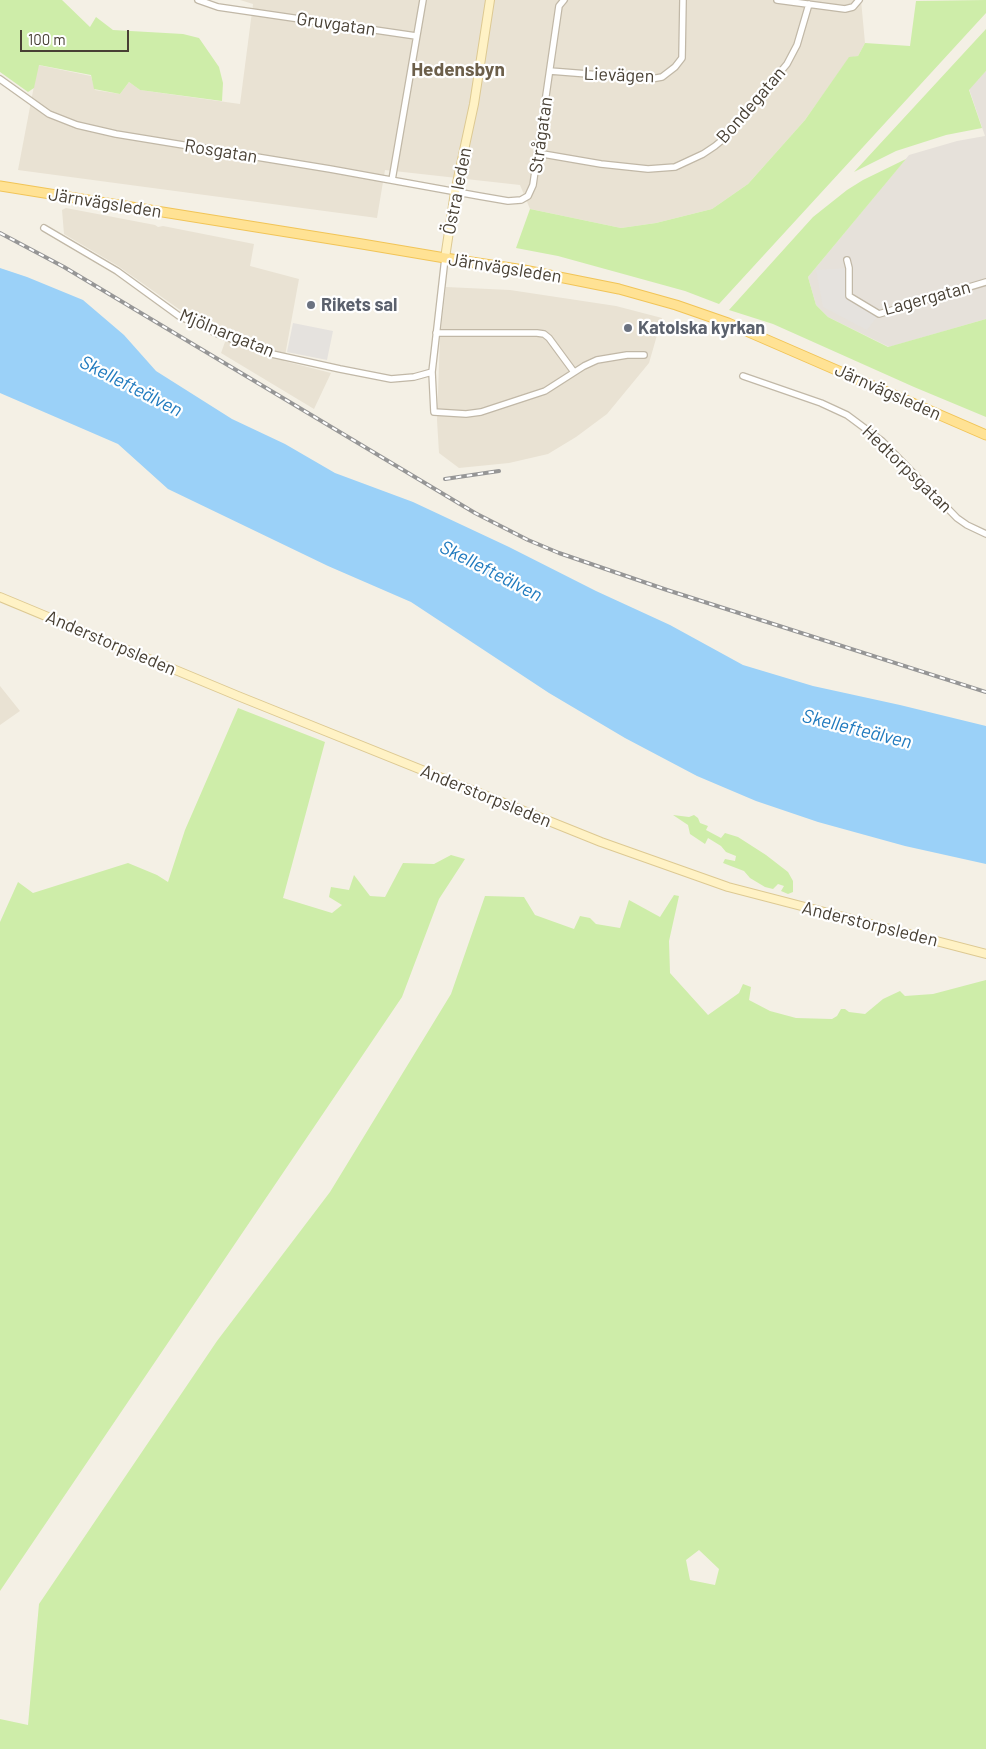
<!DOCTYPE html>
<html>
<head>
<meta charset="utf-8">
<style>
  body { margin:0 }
  #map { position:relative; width:986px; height:1749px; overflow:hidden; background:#f4f0e5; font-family:Barlow,sans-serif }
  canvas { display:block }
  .scale { position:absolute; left:20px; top:30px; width:109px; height:22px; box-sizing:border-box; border:2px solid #484034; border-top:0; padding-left:6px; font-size:15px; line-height:18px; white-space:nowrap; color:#484034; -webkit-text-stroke:4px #fff; paint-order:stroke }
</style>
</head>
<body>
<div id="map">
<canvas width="986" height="1749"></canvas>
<div class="scale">100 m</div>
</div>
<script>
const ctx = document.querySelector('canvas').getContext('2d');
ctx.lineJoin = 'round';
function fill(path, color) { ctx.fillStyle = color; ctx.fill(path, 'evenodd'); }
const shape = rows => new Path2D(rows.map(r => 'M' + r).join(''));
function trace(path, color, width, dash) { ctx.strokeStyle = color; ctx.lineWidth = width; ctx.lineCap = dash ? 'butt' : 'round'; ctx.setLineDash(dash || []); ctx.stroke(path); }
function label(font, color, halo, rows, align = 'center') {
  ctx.font = font + ' Barlow,sans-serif'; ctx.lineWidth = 4.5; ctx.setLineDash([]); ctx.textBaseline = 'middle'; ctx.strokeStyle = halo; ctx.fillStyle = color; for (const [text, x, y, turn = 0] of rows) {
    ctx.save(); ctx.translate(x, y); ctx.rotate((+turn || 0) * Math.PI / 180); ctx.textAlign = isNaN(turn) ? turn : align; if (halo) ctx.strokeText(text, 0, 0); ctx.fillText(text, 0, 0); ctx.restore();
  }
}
fill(shape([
  [240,0,861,0,865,43,858,56,849,58,805,120,748,184,712,209,656,223,621,228,530,209,520,185,385,170,377,218,18,170,38,65,91,76,95,90,120,94,129,82,140,90,240,104,253,4],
  [66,208,155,225,158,227,163,226,254,244,250,266,299,279,284,361,331,373,314,409,221,353,229,331,183,312,118,266,64,234,62,210],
  [446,287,510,290,616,306,662,318,649,363,607,414,576,437,548,454,509,463,459,468,439,453,437,420,440,337],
  [0,686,20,711,0,725]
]), '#e9e2d3');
fill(shape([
  [986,71,986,319,889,347,828,317,816,305,808,277,909,155,957,141,985,136,969,89]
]), '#e6e1da');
fill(shape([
  [0,0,62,0,90,27,96,17,113,30,183,34,199,38,219,67,223,83,222,101,140,90,129,82,120,94,94,89,91,75,39,65,34,88,28,92,0,72],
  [986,0,986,13,719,304,685,291,558,256,516,248,530,209,621,228,656,223,712,209,748,184,805,120,849,57,858,56,865,43,910,46,916,1],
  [986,29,986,71,969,90,982,128,946,135,896,151,854,172],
  [906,159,808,277,816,305,828,317,888,347,986,319,986,417,914,387,773,324,729,310,813,217,847,190,863,180],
  [238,708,325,742,283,898,332,913,342,905,329,897,331,887,349,890,354,875,370,896,385,897,403,863,434,864,451,855,465,859,439,899,402,997,0,1591,0,922,18,882,33,893,128,863,157,875,168,882,185,830],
  [673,815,689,817,694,815,698,818,700,823,708,826,706,830,721,838,725,833,738,837,766,855,788,872,793,881,793,892,788,894,781,891,784,886,778,884,773,889,765,887,750,878,744,871,723,863,725,859,735,861,736,856,726,852,721,846,708,838,705,844,690,834,688,825],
  [674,895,679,896,669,941,670,973,708,1015,739,993,743,984,751,987,749,1000,770,1011,796,1018,832,1019,837,1016,841,1009,845,1009,849,1012,865,1014,883,999,900,991,905,996,933,994,986,980,986,1749,0,1749,0,1719,28,1725,39,1604,217,1341,330,1192,451,994,485,896,524,897,535,915,574,929,580,916,590,918,596,924,620,928,629,900,660,917],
  [699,1550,719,1569,715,1585,690,1580,686,1560]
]), '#ceeda9');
fill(shape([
  [849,268,849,296,879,314,867,330,823,307,816,270],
  [293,323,333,331,327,360,287,352]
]), '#e5e2de');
fill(shape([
  [0,268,27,277,83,300,124,335,156,371,232,419,285,444,335,473,413,502,509,547,596,591,670,625,743,665,813,686,900,705,986,726,986,864,905,846,818,822,756,801,697,776,625,738,549,693,411,602,328,566,168,489,118,444,0,393]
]), '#9bd1f8');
const street = shape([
  [198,0,218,7,416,36],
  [777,0,845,9,853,7,859,0],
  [550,71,651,79,662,77,675,67,682,58,683,0],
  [0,79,49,114,77,125,116,134,330,169,479,196,508,201,521,200,528,196,533,185,559,6,564,0],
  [537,153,601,164,648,169,675,167,703,154,715,146,727,136,787,64,797,45,809,4],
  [392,180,423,0],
  [44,228,117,271,179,316,218,334,272,354,340,369,391,379,414,377,432,372],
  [445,258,432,372,434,412,466,414,481,412,545,391,584,366,597,360,627,355,644,355],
  [847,260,849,268,849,296,879,314,986,282],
  [436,333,537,333,544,334,549,338,574,372],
  [743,376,821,403,847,415,882,441,957,518,967,525,986,534]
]);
const secondary = shape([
  [445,258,455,192,474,104,490,0],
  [0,597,238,696,601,842,728,887,986,954]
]);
const primary = shape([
  [0,186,362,244,445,258,524,270,619,289,676,305,728,323,986,435]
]);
trace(street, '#c1b8a7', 8);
trace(secondary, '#ddc992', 10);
trace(primary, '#f1c457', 11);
trace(street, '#fff', 5.5);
trace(secondary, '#fff2c5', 8);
trace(primary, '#ffe294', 9);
const rail = shape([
  [0,233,64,267,475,513,528,540,559,553,667,590,986,692],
  [445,479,499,471]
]);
trace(rail, '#969696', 4);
trace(rail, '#fff', 2, [5.5]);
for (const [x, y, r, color] of [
  [311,305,5,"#6b7280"],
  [628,328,5,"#6b7280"]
]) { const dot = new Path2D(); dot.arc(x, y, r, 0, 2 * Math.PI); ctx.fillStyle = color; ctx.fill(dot); trace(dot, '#fff', 2); }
label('18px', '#484034', '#fff', [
  ["Gruvgatan",336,24,8],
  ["Lievägen",619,75,2],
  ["Bondegatan",751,105,-49],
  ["Strågatan",541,135,-82],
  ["Rosgatan",221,151,9],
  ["Östra leden",457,191,-79],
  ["Järnvägsleden",105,203,9],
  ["Järnvägsleden",505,268,9],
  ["Lagergatan",927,298,-15],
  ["Mjölnargatan",227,333,22],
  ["Järnvägsleden",888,392,24],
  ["Hedtorpsgatan",907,469,44],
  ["Anderstorpsleden",111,643,23],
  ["Anderstorpsleden",486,796,22],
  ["Anderstorpsleden",870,924,14]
]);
label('bold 18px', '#5b616d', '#fff', [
  ["Rikets sal",321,305],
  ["Katolska kyrkan",638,328]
], 'left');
label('bold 19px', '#6c5f4a', '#fff', [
  ["Hedensbyn",458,70]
]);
label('italic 19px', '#217bbf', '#fff', [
  ["Skellefteälven",131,386,27],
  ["Skellefteälven",491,571,27],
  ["Skellefteälven",857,729,14]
]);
</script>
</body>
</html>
